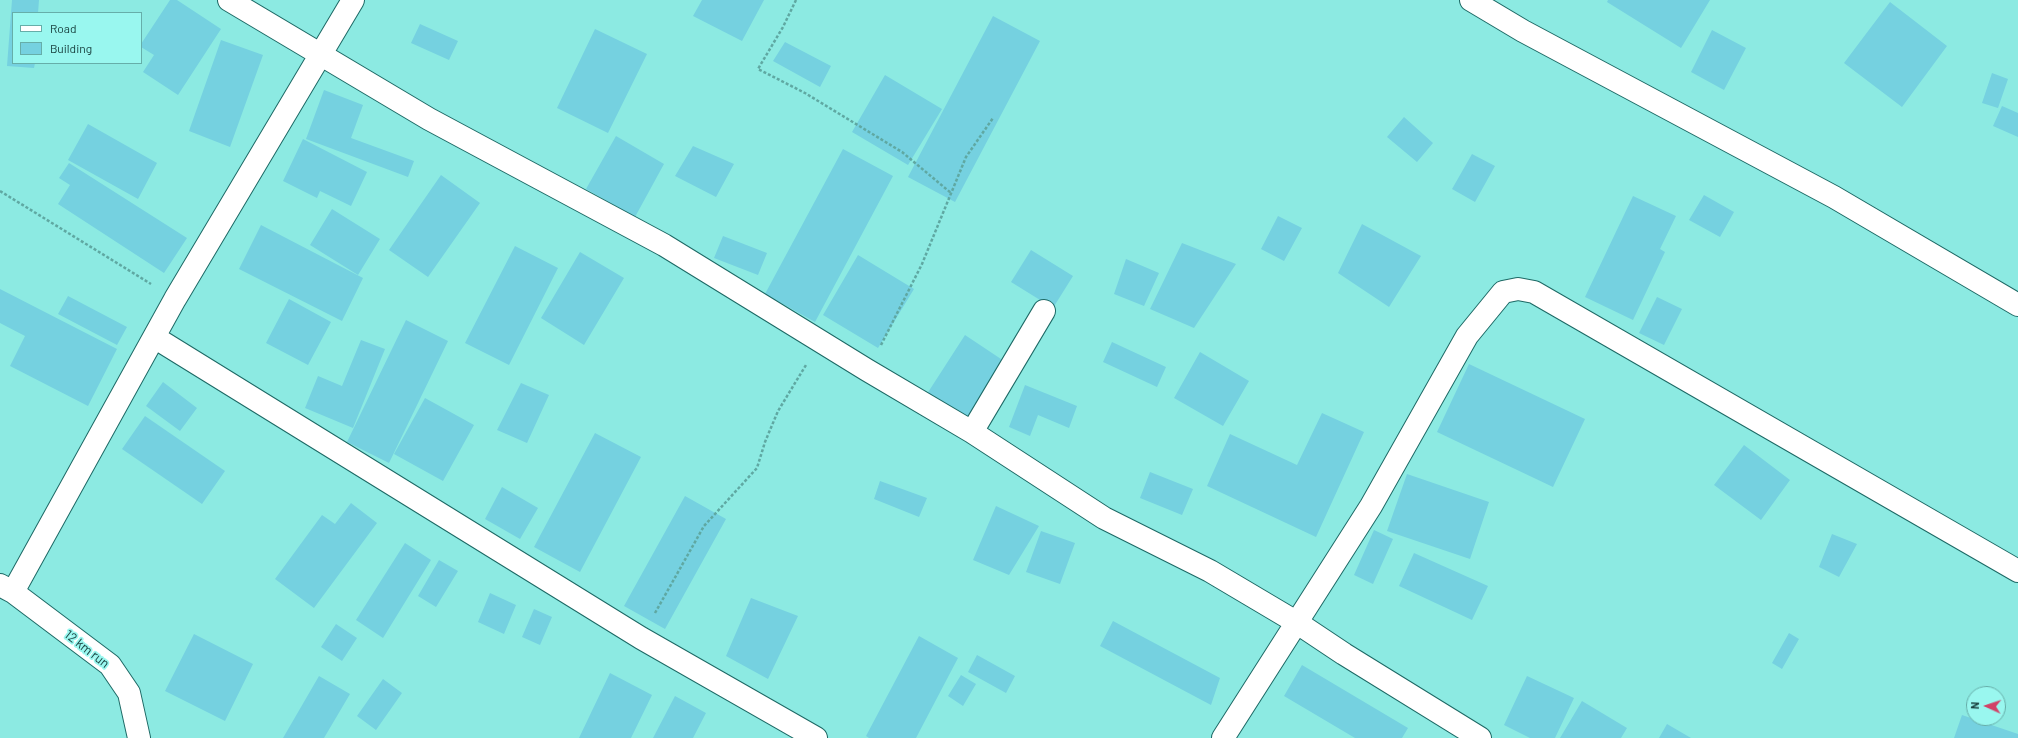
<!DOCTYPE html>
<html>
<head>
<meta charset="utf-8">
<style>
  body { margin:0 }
  #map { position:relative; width:2018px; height:738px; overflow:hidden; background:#8ceae2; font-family:Barlow,sans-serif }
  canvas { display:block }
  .legend { position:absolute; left:12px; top:12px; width:130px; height:52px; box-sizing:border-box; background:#99f7ef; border:1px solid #66aea9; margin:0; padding:5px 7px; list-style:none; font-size:12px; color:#19413f }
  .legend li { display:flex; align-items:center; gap:8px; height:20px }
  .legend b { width:20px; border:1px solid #66aea9 }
  .north { position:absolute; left:1966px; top:686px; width:40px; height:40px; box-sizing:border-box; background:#99f7ef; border:1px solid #66aea9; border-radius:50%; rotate:273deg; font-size:11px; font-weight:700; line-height:16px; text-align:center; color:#19413f }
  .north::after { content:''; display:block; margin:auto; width:14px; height:18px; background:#d14267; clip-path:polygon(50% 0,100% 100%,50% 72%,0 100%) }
</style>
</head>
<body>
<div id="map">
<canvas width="2018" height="738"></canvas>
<ul class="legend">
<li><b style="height:5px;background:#fff"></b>Road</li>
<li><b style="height:11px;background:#75d1e0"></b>Building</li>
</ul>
<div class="north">N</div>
</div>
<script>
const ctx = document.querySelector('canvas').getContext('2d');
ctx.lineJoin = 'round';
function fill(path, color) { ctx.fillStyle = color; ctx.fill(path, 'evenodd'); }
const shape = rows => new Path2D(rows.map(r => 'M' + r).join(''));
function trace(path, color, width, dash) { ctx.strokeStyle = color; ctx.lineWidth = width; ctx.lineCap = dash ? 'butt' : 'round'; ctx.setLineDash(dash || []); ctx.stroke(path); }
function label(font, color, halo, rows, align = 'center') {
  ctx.font = font + ' Barlow,sans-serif'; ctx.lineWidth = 3.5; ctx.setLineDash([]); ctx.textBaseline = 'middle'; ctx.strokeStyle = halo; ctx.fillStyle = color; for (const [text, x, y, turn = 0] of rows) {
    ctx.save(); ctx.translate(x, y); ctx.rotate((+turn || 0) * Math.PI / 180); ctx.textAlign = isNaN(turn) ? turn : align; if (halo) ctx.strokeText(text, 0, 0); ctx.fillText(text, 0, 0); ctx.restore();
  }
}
fill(shape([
  [12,0,39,0,38,13,13,13,13,63,35,63,34,68,7,66],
  [170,0,177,0,221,29,178,95,143,72,154,55,141,47,141,44],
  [702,0,764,0,742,41,693,16],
  [1608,0,1710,0,1681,48,1607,2],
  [1890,2,1947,46,1902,107,1844,63],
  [993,16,1040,41,955,202,908,177],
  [420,24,458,41,449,60,411,43],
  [595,29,647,54,608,133,557,108],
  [1712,30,1746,48,1724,90,1691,72],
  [221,40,263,55,230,147,189,131],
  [785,42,831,66,820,87,773,61],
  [1992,73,2008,79,1998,108,1982,103],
  [885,75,942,109,908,165,852,132],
  [324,90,363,105,351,138,414,161,408,177,306,139],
  [2002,106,2018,113,2018,137,1993,126],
  [1404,117,1433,143,1417,162,1387,137],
  [88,124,157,163,138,199,68,160],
  [616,136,664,164,635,217,586,189],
  [303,139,367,172,351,206,320,191,317,198,283,181],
  [693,146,734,164,716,197,675,176],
  [843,149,893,176,815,322,765,294],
  [1472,154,1495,166,1475,202,1452,189],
  [69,163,187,238,164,273,58,204,70,185,59,178],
  [441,175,480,203,428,277,389,250],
  [1704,195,1734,212,1720,237,1689,220],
  [1633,196,1676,216,1660,249,1665,252,1633,320,1585,297],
  [332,209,380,239,358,275,310,245],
  [1278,216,1302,228,1284,261,1261,249],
  [1362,224,1421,256,1389,307,1338,273],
  [261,225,363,278,342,321,239,269],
  [723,236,767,253,758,275,714,258],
  [1182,243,1236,264,1194,328,1150,309],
  [515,246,558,268,509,365,465,343],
  [1031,250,1073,276,1053,308,1011,282],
  [580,252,624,278,584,345,541,318],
  [858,255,914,289,878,348,823,315],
  [1126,259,1159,273,1144,306,1114,294],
  [0,289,117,349,88,406,10,366,25,336,0,323],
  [68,296,127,327,117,345,58,314],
  [1657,297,1682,309,1664,345,1639,333],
  [289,299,331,322,308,365,266,343],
  [406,320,448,341,389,463,347,442],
  [965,335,1007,363,967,424,925,397],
  [361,340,385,349,353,428,305,408,318,376,342,386],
  [1112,342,1166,367,1157,387,1103,362],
  [1200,352,1249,381,1223,426,1174,398],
  [1469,364,1585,419,1553,487,1437,432],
  [163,382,197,408,180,431,146,406],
  [521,383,549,395,527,443,497,430],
  [1025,385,1077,406,1069,428,1038,415,1030,436,1009,427],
  [425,398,474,425,443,481,394,454],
  [1322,413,1364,432,1316,537,1207,486,1230,434,1297,465],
  [145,416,225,471,202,504,122,449],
  [595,433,641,457,580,572,534,547],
  [1744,445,1790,480,1761,520,1714,485],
  [1150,472,1193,489,1182,515,1140,498],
  [1407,474,1489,502,1470,559,1387,531],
  [880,481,927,498,919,517,874,499],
  [502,487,538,508,520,539,485,519],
  [685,496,726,519,665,629,624,606],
  [351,503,377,523,314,608,275,579,322,515,335,524],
  [996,506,1039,526,1009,575,973,560],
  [1374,530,1393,539,1373,584,1354,575],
  [1041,531,1075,543,1060,584,1026,572],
  [1832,534,1857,544,1839,577,1819,567],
  [405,543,431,560,383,638,356,620],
  [1414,553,1488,586,1472,620,1399,586],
  [439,560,458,571,436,607,418,596],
  [490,593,516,605,504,634,478,622],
  [751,598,798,616,768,679,726,656],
  [534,609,552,617,540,645,522,637],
  [1113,621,1220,678,1211,705,1100,646],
  [336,624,357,638,342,661,321,647],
  [1789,633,1799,639,1782,669,1772,663],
  [194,634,253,664,225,721,165,691],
  [919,636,958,658,916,738,869,738,866,736],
  [977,655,1015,676,1006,693,968,672],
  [1302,665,1408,728,1402,738,1355,738,1284,696],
  [610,673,652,695,631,738,579,738],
  [961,675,976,684,963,706,948,696],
  [319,676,350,694,324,738,283,738],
  [1527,676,1574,698,1555,738,1530,738,1504,725],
  [383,679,402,693,376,730,357,716],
  [675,696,706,713,693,738,653,738],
  [1582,701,1627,728,1621,738,1560,738],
  [1962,715,2018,734,2018,738,1954,738],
  [1667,724,1691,738,1659,738]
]), '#75d1e0');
const minor = shape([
  [229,0,429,119,664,245,867,370,972,432,1104,518,1210,571,1296,622,1344,654,1480,738],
  [1471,0,1523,31,1834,197,2018,305],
  [154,337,641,638,816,738],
  [972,432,1044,311],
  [0,585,13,592,110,665,129,693,139,738],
  [13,592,175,299,353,0],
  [1223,738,1371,506,1467,336,1503,292,1518,289,1534,292,2018,571]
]);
trace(minor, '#1d6965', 24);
trace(shape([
  [796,0,783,27,758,69,805,93,902,152,951,193],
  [0,191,151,284],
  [881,345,922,264,966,157,993,118],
  [655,613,704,526,757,468,765,442,778,411,806,365]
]), '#5fa8a2', 2.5, [3, 2]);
trace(minor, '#fff', 22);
label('13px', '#19413f', '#99f7ef', [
  ["12 km run",87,649,38]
]);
</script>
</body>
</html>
